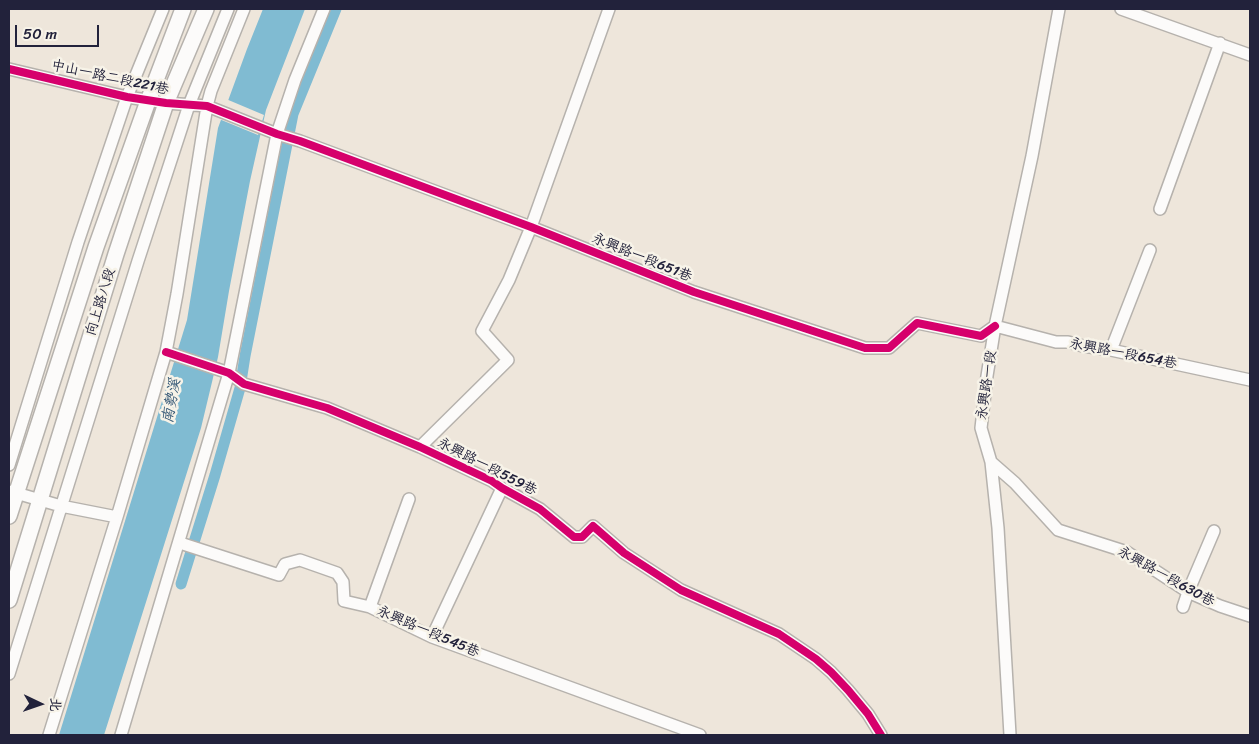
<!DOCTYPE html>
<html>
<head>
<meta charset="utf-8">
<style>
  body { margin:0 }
  #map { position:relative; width:1259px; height:744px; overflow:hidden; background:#eee6db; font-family:Sriracha,"LXGW WenKai TC",sans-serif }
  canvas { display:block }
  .frame { position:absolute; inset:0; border:10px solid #22223b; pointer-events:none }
  .north { position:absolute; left:15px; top:679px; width:50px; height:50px; -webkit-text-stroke:4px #f7f3e8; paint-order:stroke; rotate:93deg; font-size:14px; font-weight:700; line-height:20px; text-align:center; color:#22223b }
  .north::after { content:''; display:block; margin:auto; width:18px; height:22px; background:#22223b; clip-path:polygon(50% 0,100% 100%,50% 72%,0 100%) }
  .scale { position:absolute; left:15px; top:25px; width:84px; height:22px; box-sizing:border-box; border:2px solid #22223b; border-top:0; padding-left:6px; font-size:15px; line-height:18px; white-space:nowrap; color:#22223b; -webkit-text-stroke:4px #f7f3e8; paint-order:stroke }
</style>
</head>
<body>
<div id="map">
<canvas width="1259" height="744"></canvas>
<div class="frame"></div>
<div class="north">北</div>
<div class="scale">50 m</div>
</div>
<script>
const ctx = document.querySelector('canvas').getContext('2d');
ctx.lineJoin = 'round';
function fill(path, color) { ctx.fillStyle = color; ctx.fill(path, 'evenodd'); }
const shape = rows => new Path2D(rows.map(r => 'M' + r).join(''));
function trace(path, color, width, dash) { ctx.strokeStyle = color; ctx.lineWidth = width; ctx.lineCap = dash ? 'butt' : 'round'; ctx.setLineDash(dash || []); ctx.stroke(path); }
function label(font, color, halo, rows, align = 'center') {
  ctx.font = font + ' Sriracha,"LXGW WenKai TC",sans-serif'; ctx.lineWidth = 5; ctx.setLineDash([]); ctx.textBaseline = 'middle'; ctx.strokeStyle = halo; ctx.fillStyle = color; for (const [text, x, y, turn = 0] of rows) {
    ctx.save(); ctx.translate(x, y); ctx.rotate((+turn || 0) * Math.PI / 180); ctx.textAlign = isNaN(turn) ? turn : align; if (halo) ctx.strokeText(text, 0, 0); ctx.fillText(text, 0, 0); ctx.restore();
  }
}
fill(shape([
  [263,9,305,9,266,110,250,181,229,291,218,357,201,428,104,735,59,735,187,320,218,128,247,49]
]), '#80bbd2');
fill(shape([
  [226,99,264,115,258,135,219,119]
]), '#eee6db');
trace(shape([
  [181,584,215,475,240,388,245,356,293,114,336,9]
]), '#80bbd2', 11);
const minor = shape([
  [1121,9,1250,55],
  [9,69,127,97,166,103,207,106,277,134,300,141,531,227,694,292,865,348,889,348,917,323,981,336,995,326],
  [1160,209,1220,43],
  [995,326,1056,342,1068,342,1083,346,1111,350,1250,380],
  [1111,350,1150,250],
  [166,352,229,373,244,384,327,408,420,447,492,481,502,488,540,509,574,537,582,537,593,526,624,553,681,590,779,634,816,659,831,672,848,690,868,714,881,735],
  [420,447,508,360,482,331,509,280,531,227,609,9],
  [991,462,1015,483,1058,530,1127,552,1188,592,1220,606,1250,616],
  [9,465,78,242,127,97,163,9],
  [9,491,61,506,117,517],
  [180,543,279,575,285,564,300,560,337,573,343,582,344,601,370,607,432,637,700,735],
  [370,607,409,499],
  [1183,607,1188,592,1214,531],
  [432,637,502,488],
  [9,674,138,261,189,105,228,9],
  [49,735,117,517,166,352,177,294,207,106,211,91,244,9],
  [121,735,229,373,277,134,295,80,324,9],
  [1010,735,998,528,991,462,981,428,987,376,995,326,1032,156,1059,9]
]);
const major = shape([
  [9,516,96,247,148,101,183,9],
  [9,600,116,254,166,103,206,9]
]);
trace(minor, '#b6b2ad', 14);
trace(major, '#b6b2ad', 18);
trace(minor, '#fcfbfa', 11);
trace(major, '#fcfbfa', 15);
trace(shape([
  [9,69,127,97,166,103,207,106,277,134,300,141,531,227,694,292,865,348,889,348,917,323,981,336,995,326],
  [166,352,229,373,244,384,327,408,420,447,492,481,502,488,540,509,574,537,582,537,593,526,624,553,681,590,779,634,816,659,831,672,848,690,868,714,881,735]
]), '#d6006c', 8);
label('14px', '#22223b', '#f7f3e8', [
  ["中山一路二段221巷",110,78,12],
  ["永興路一段651巷",642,258,22],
  ["向上路八段",101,302,-73],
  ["永興路一段654巷",1123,354,11],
  ["永興路一段",987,385,-82],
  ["永興路一段559巷",487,467,27],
  ["永興路一段630巷",1166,577,29],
  ["永興路一段545巷",428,632,23]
]);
label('italic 15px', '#355876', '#f7f3e8', [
  ["南勢溪",172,401,-80]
]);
</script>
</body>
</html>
